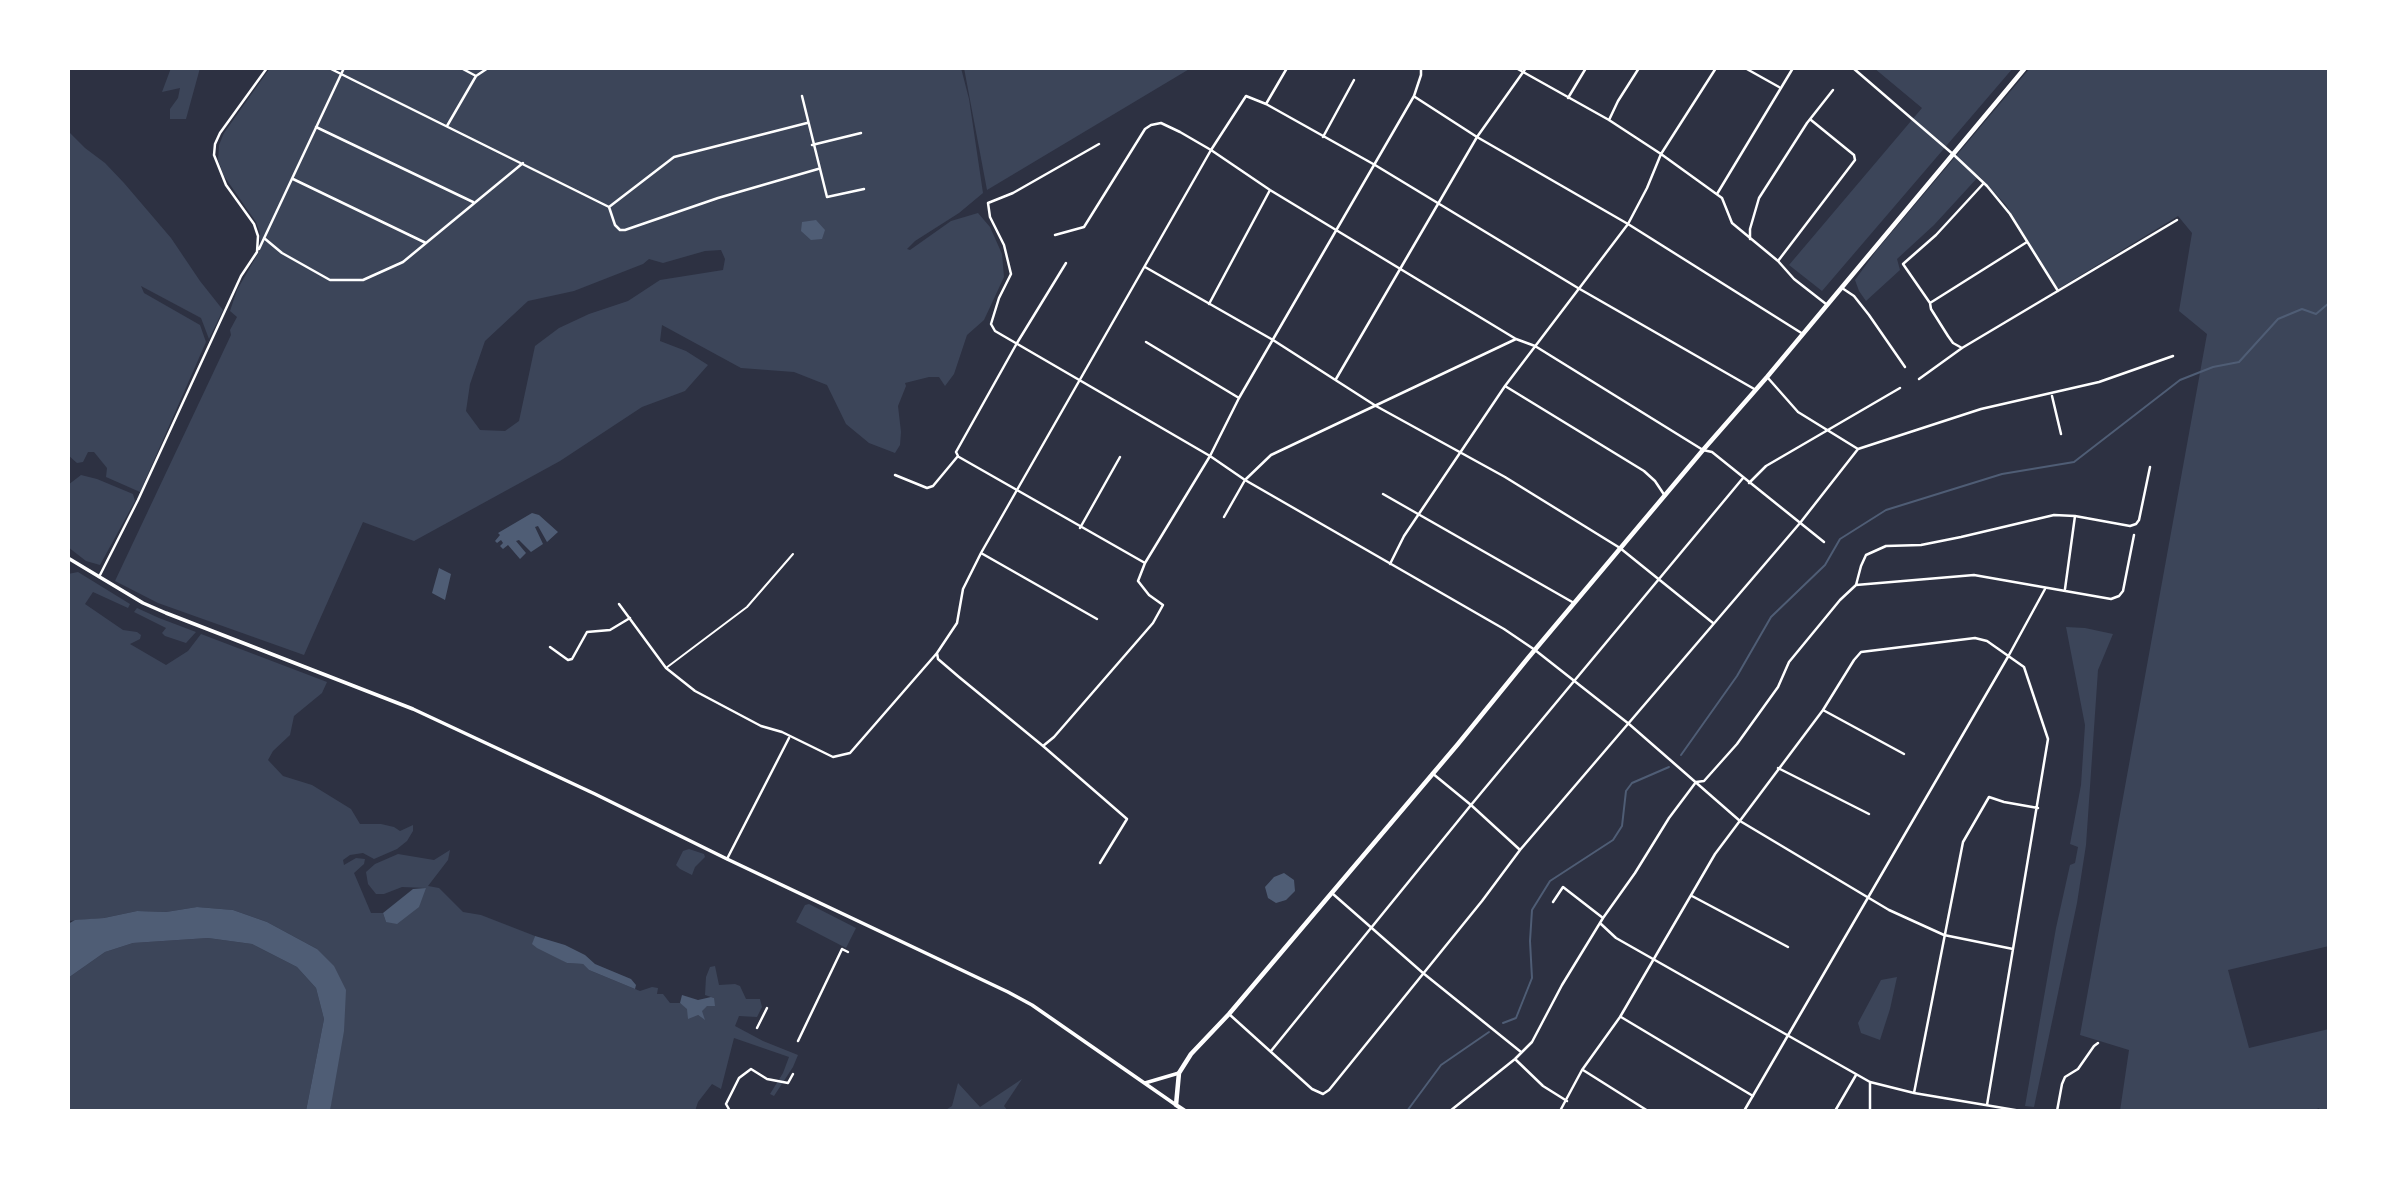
<!DOCTYPE html>
<html>
<head>
<meta charset="utf-8">
<style>
  body { margin:0 }
  #map { position:relative; width:2397px; height:1179px; overflow:hidden; background:#2d3142; font-family:Raleway,sans-serif }
  canvas { display:block }
  .frame { position:absolute; inset:0; border:70px solid #fff; pointer-events:none }
</style>
</head>
<body>
<div id="map">
<canvas width="2397" height="1179"></canvas>
<div class="frame"></div>
</div>
<script>
const ctx = document.querySelector('canvas').getContext('2d');
ctx.lineJoin = 'round';
function fill(path, color) { ctx.fillStyle = color; ctx.fill(path, 'evenodd'); }
const shape = rows => new Path2D(rows.map(r => 'M' + r).join(''));
function trace(path, color, width, dash) { ctx.strokeStyle = color; ctx.lineWidth = width; ctx.lineCap = dash ? 'butt' : 'round'; ctx.setLineDash(dash || []); ctx.stroke(path); }
fill(shape([
  [171,68,200,68,186,119,170,119,170,109,178,98,180,88,162,92],
  [270,68,961,68,969,99,983,193,959,213,915,241,907,249,910,250,951,221,978,213,990,227,1002,254,1004,277,984,320,967,335,954,374,945,386,939,377,929,377,905,383,906,386,898,406,901,432,900,445,895,453,869,443,846,424,827,385,794,372,741,368,662,325,660,341,686,351,708,365,685,391,642,407,560,461,414,541,363,522,304,655,158,603,115,581,231,335,230,330,237,317,230,311,237,290,260,250,260,233,256,222,224,176,218,160,219,145,224,133],
  [721,250,725,259,723,270,660,280,628,301,589,314,559,328,535,346,519,421,505,431,480,430,466,411,470,384,485,341,528,301,574,291,643,264,649,259,663,263,705,251],
  [964,68,1191,68,987,190],
  [1874,68,2013,68,1822,291,1789,265,1922,108],
  [2030,68,2329,68,2329,946,2228,970,2249,1048,2329,1029,2329,1111,2320,1111,2319,1108,2312,1111,2120,1111,2129,1050,2080,1035,2207,334,2179,311,2192,233,2178,216,2058,289,2006,205,1979,176,1934,225,1897,259,1900,270,1866,301,1859,291,1855,280,1876,251],
  [68,131,85,148,105,163,124,183,171,238,200,281,223,310,209,339,201,318,141,286,144,293,200,325,206,342,140,492,106,477,107,468,94,452,88,452,83,462,77,463,68,455],
  [81,475,97,479,133,494,135,501,100,565,86,561,68,547,68,485],
  [78,572,130,604,128,608,93,592,85,604,123,630,137,632,141,635,140,639,130,644,166,665,188,651,201,634,327,682,322,693,294,716,290,735,273,751,268,760,283,776,312,785,351,809,360,824,381,824,394,827,400,831,413,825,413,831,407,841,397,849,374,859,363,853,350,855,343,860,344,865,356,858,365,859,364,864,354,873,371,913,383,913,386,922,426,888,402,887,384,894,376,894,368,884,366,872,375,864,398,854,434,860,450,850,448,860,428,886,439,888,463,912,481,915,535,936,533,943,567,963,583,964,589,970,640,991,652,987,658,988,657,994,663,994,670,1003,680,1003,704,1019,701,1011,714,998,705,995,706,977,710,967,715,966,719,985,735,984,740,986,746,999,760,999,762,1007,757,1017,739,1016,735,1026,763,1041,798,1055,793,1067,774,1096,770,1094,783,1073,789,1057,734,1038,721,1089,712,1084,698,1102,695,1111,330,1111,332,1095,317,949,267,922,233,910,197,907,166,912,137,911,104,918,68,921,68,574],
  [137,608,159,618,196,632,186,643,165,636,162,633,166,628,134,612],
  [2066,627,2085,628,2113,634,2098,670,2086,845,2077,903,2034,1107,2025,1106,2056,928,2070,865,2075,863,2078,847,2070,844,2081,785,2085,725],
  [689,849,704,854,705,857,695,867,692,875,680,869,676,865,683,851],
  [809,904,856,928,846,948,796,922,805,905],
  [208,938,252,944,297,967,316,988,324,1019,306,1111,68,1111,68,978,105,952,133,943],
  [1897,977,1890,1009,1880,1040,1861,1033,1858,1023,1881,980],
  [1022,1079,1004,1106,1008,1111,944,1111,952,1106,958,1083,980,1107]
]), '#3c4559');
fill(shape([
  [816,220,825,230,822,239,811,240,801,231,802,222],
  [532,513,539,515,558,532,547,542,538,526,535,527,543,544,531,552,519,540,516,541,526,553,520,559,508,545,503,549,500,546,503,543,501,540,497,543,495,541,500,535,498,533],
  [439,568,451,574,445,600,432,593],
  [1284,873,1294,880,1295,891,1286,900,1276,903,1268,898,1265,887,1274,877],
  [426,888,419,907,397,924,386,922,383,913,413,889],
  [197,907,233,910,267,922,317,949,334,966,346,990,344,1031,330,1111,306,1111,324,1019,316,988,297,967,252,944,208,938,133,943,105,952,68,978,68,924,75,920,104,918,137,911,166,912],
  [535,936,565,945,585,955,595,964,631,979,636,985,635,989,589,970,583,964,567,963,537,948,532,944],
  [682,995,698,1000,711,997,714,998,715,1006,707,1006,702,1011,705,1020,698,1015,688,1019,687,1009,680,1003]
]), '#4f5d75');
trace(shape([
  [1681,755,1737,676,1771,617,1825,565,1840,539,1886,510,2002,474,2074,462,2180,380,2213,367,2239,362,2278,319,2302,309,2316,314,2329,303],
  [1503,1023,1516,1018,1532,978,1530,941,1532,910,1550,881,1613,840,1622,826,1626,791,1632,783,1669,767],
  [1407,1111,1441,1065,1489,1032]
]), '#4f5d75', 2);
trace(shape([
  [666,668,747,607,793,554]
]), '#fff', 2);
trace(shape([
  [329,68,609,207],
  [461,68,476,76],
  [1516,68,1609,120,1661,154,1722,198,1732,223,1778,261,1794,279,1826,304],
  [1745,68,1779,87],
  [1853,68,1954,155,1987,186,2010,214,2058,291],
  [802,96,827,197,864,189],
  [1415,97,1477,137,1628,224,1803,334],
  [1568,98,1586,68],
  [1266,104,1287,68],
  [1609,120,1618,101,1639,68],
  [447,126,476,76,488,68],
  [316,127,473,202],
  [1323,137,1354,80],
  [1099,144,1013,193,988,203,990,217,1004,245,1011,274,999,298,991,324,995,331,1210,456,1245,480,1504,629,1535,650,1629,724,1740,821,1889,910,1944,935,2013,949],
  [812,145,861,133],
  [293,179,426,243],
  [1717,194,1793,68],
  [609,207,615,225,620,230,625,230,718,198,818,169],
  [609,207,674,157,807,123],
  [1055,235,1084,227,1145,129,1151,125,1161,123,1180,132,1211,150,1270,190,1516,339,1535,346,1703,450,1712,452,1824,542],
  [264,238,282,253,330,280,363,280,403,262,523,163],
  [1750,239,1750,229,1759,198,1807,123,1833,90],
  [259,249,344,68],
  [1778,261,1855,160,1854,155,1811,120],
  [1145,267,1273,340,1376,406,1505,477,1620,548,1713,623],
  [1842,288,1854,296,1869,315,1905,367],
  [1930,303,2027,242],
  [1209,304,1270,190],
  [1146,342,1239,398],
  [1962,348,1953,343,1948,336,1931,309,1930,303,1903,264,1936,235,1983,184],
  [1768,378,1798,412,1858,449],
  [1336,379,1477,137,1526,68],
  [1919,379,1962,348,2177,220],
  [1505,386,1644,471,1655,481,1665,496],
  [2052,396,2061,434],
  [959,457,1145,563],
  [895,475,927,488,933,486,958,456,956,452,1017,343,1066,263],
  [1749,483,1766,466,1900,388],
  [1383,494,1574,603],
  [1224,517,1245,480,1271,455,1516,339],
  [1080,528,1120,457],
  [981,553,1097,619],
  [1390,564,1404,536,1505,386,1628,224,1647,188,1661,154,1716,68],
  [99,577,138,500,241,276,257,252,258,236,254,224,226,185,214,155,215,144,220,133,267,68],
  [1856,585,1861,566,1866,555,1886,546,1921,545,1961,537,2054,515,2075,516,2130,526,2136,524,2139,520,2150,467],
  [2065,589,2075,516],
  [619,604,666,668,695,691,761,726,782,732,833,757,850,753,937,653,957,623,963,589,981,553,1211,150,1246,96,1266,104,1375,165,1578,288,1756,390],
  [550,647,568,660,572,659,587,632,610,630,630,618],
  [937,653,938,659,959,677,1043,746,1127,819,1100,863],
  [1823,710,1904,754],
  [1043,746,1054,737,1153,623,1163,605,1149,595,1138,581,1145,563,1210,456,1239,398,1414,96,1421,75,1421,68],
  [1778,768,1869,814],
  [1432,773,1471,805,1519,849],
  [727,859,789,738],
  [1333,894,1423,973,1521,1052],
  [1692,896,1788,947],
  [1553,902,1563,887,1603,918],
  [1601,924,1616,938,1870,1082,1914,1093,2021,1111],
  [1229,1014,1312,1089,1323,1094,1329,1090,1482,901,1520,850,1800,523,1858,449,1981,409,2099,382,2173,356],
  [1621,1017,1753,1096],
  [757,1028,767,1008],
  [798,1041,842,949,848,952],
  [1271,1051,1471,805,1743,478],
  [1515,1059,1543,1086,1567,1101],
  [1583,1070,1648,1111],
  [1870,1083,1870,1111],
  [1914,1093,1963,842,1989,797,2004,802,2038,808],
  [730,1111,726,1104,739,1078,751,1069,767,1079,788,1083,793,1074],
  [1450,1111,1515,1059,1532,1042,1562,985,1603,918,1635,873,1669,818,1696,782,1704,781,1737,744,1778,687,1789,662,1840,600,1856,585,1974,575,2111,599,2119,596,2123,591,2134,535],
  [1560,1111,1582,1070,1620,1017,1715,854,1823,710,1854,660,1861,652,1975,638,1987,641,2024,667,2048,739,1987,1105],
  [1744,1111,2009,655,2045,589],
  [1835,1111,1856,1075],
  [2057,1111,2062,1084,2065,1077,2078,1069,2094,1046,2098,1043]
]), '#fff', 2.5);
trace(shape([
  [68,558,143,603,166,613,413,709,595,794,727,859,1008,992,1032,1005,1176,1105],
  [1145,1083,1179,1073]
]), '#fff', 3.5);
trace(shape([
  [1185,1111,1176,1105,1179,1073,1191,1054,1229,1014,1458,744,1528,658,1703,450,1767,377,2025,68]
]), '#fff', 4.5);
</script>
</body>
</html>
